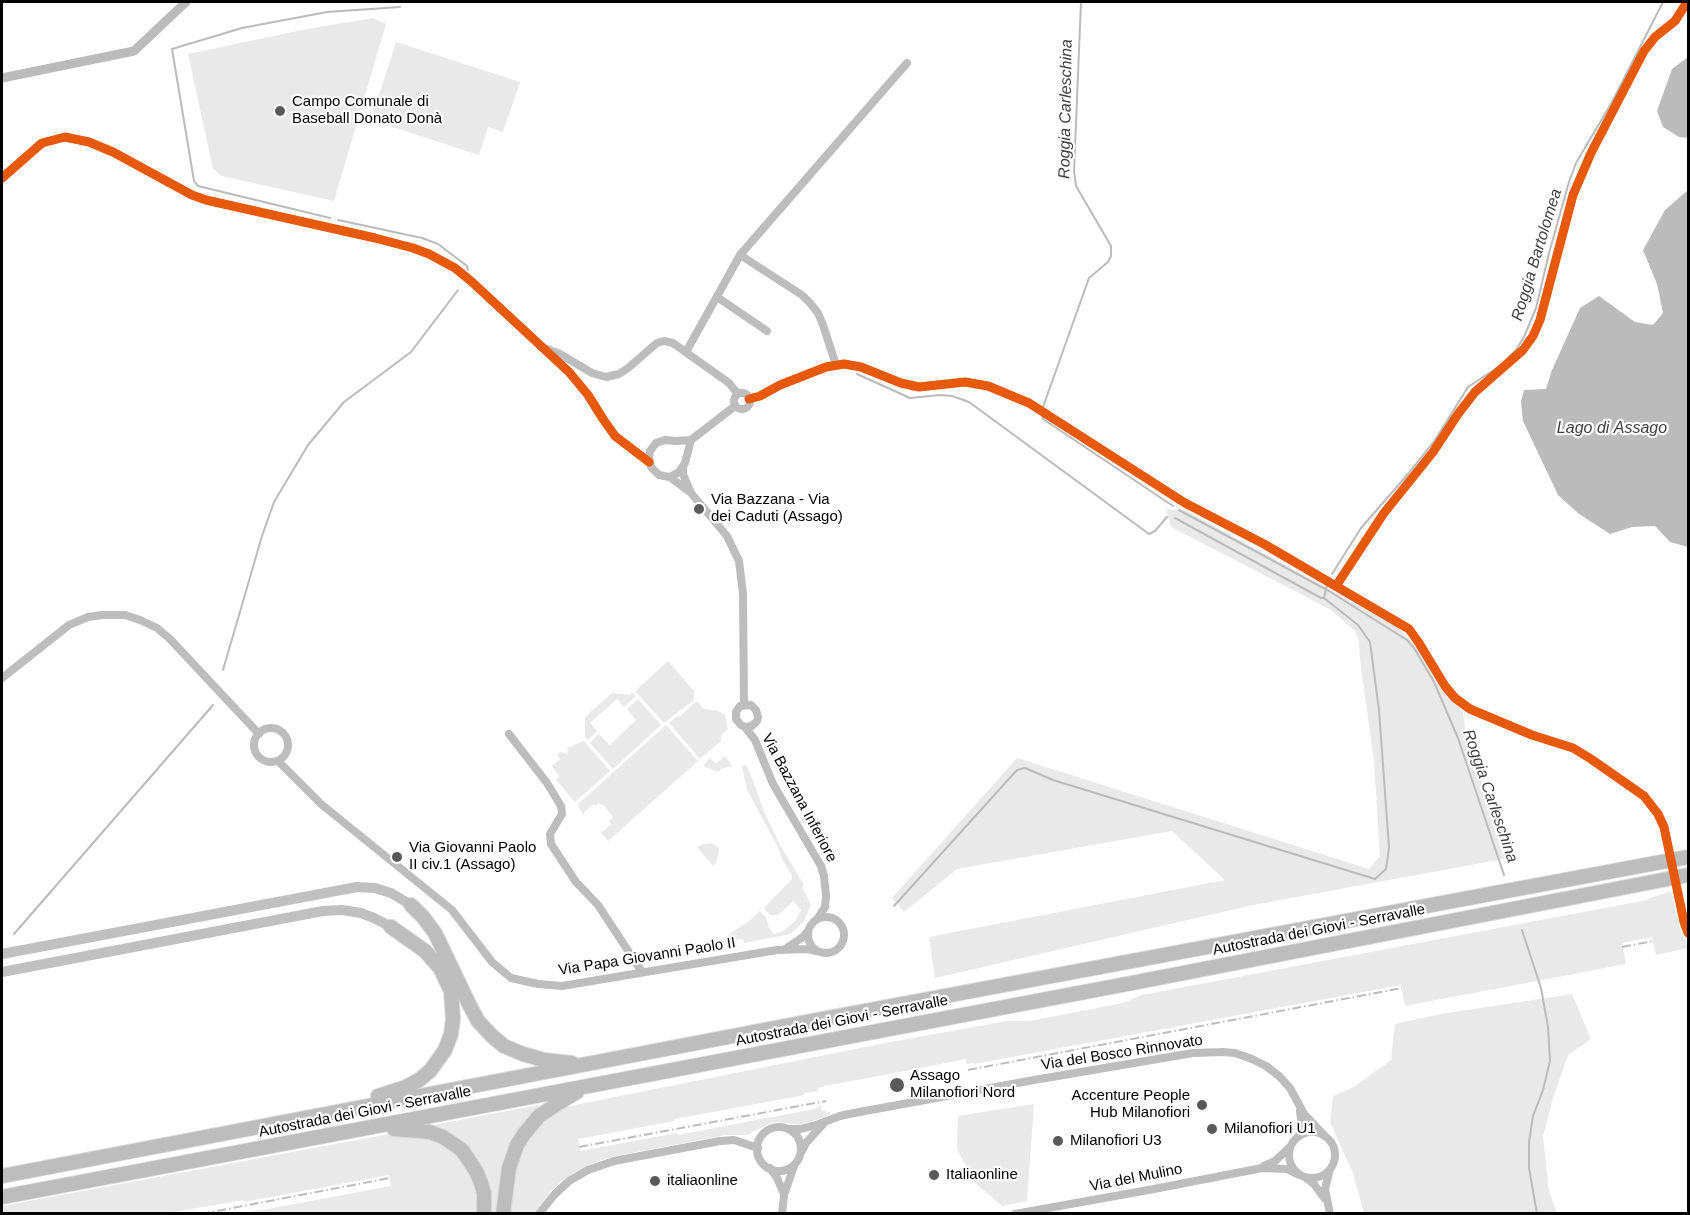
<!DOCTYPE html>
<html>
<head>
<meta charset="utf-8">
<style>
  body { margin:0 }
  #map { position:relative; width:1690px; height:1215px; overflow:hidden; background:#fff; font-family:Arial,sans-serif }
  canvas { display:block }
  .frame { position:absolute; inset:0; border:3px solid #000; pointer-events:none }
</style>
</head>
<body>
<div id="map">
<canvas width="1690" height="1215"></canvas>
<div class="frame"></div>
</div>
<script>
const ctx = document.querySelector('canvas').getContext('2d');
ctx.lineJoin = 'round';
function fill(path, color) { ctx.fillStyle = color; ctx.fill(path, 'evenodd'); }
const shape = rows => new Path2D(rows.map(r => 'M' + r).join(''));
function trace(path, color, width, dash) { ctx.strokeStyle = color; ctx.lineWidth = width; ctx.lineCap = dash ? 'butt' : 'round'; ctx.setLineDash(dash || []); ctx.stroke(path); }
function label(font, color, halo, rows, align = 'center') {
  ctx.font = font + ' Arial,sans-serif'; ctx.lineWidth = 4.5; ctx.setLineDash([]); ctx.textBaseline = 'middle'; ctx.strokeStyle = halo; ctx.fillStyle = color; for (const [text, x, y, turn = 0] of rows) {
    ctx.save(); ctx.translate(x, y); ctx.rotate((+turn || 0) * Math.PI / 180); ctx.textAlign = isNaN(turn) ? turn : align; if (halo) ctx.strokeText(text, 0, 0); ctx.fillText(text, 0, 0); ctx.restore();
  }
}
fill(shape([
  [373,18,386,24,334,201,222,176,213,169,188,54,307,29],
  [396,42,520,82,503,132,488,127,479,155,371,120],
  [1166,509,1187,511,1396,626,1416,646,1442,689,1463,713,1467,742,1509,858,1253,905,935,978,929,937,1225,880,1172,831,957,869,904,912,892,898,1017,758,1369,869,1380,856,1374,761,1360,660,1359,641,1355,631,1331,610,1316,602,1171,527],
  [668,661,694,691,694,700,664,723,635,691],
  [632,692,636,696,624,707,617,699,590,723,597,731,588,740,585,738,585,717,612,693,629,695],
  [638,699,661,725,613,769,590,743,599,734,610,745,636,720,627,709],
  [697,701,704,709,718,711,725,715,728,729,721,735,721,741,700,759,669,723,676,717,680,716],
  [666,725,698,761,608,841,599,830,602,832,611,824,609,821,613,818,612,815,602,804,601,805,599,803,595,806,594,804,584,812,585,816,578,807,579,803],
  [584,741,610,771,575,802,556,780,559,776,552,766,560,759,557,755,561,752,566,754,568,752,567,748],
  [725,756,732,766,721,769,718,772,703,766,710,758,716,764],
  [747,765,765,814,780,845,804,885,802,887,811,905,804,921,793,932,786,935,744,943,743,939,726,940,727,936,749,921,760,911,766,918,769,928,774,934,784,931,796,920,801,910,794,901,778,915,770,915,764,908,792,879,792,875,783,861,778,847,747,790,742,766],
  [712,843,719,848,717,861,713,866,697,847,704,844],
  [1671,891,1681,932,1688,945,1688,948,1656,955,1652,937,1622,943,1626,964,1405,1006,1401,985,974,1064,973,1063,967,1064,966,1059,895,1073,824,1086,824,1087,818,1088,818,1091,804,1093,804,1095,675,1119,675,1121,578,1139,580,1151,677,1133,678,1135,814,1109,821,1105,822,1111,825,1110,826,1113,830,1112,830,1115,802,1125,776,1122,771,1123,747,1135,725,1135,611,1157,599,1161,575,1172,562,1181,549,1193,535,1213,508,1214,511,1179,521,1148,540,1123,565,1107,891,1042,1007,1021,1030,1021,1123,1003,1142,995,1642,901],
  [1572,994,1591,1039,1568,1055,1553,1098,1543,1137,1549,1191,1557,1213,1364,1213,1353,1173,1330,1122,1333,1096,1354,1087,1391,1060,1395,1024,1441,1014],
  [1034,1104,1027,1201,1002,1206,975,1183,957,1149,958,1116],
  [538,1105,539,1108,533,1115,499,1213,488,1213,484,1180,432,1129,433,1125],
  [400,1132,445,1141,468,1165,480,1198,480,1213,246,1213,391,1186,389,1175,244,1202,243,1200,169,1213,2,1214,2,1206]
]), '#e9e9e9');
fill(shape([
  [1688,57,1688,138,1679,137,1663,127,1657,111,1672,69],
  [1688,190,1688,547,1670,542,1655,526,1632,527,1610,534,1579,514,1558,495,1523,421,1521,402,1524,390,1546,389,1552,370,1580,308,1599,296,1635,322,1653,325,1663,313,1657,284,1643,250,1665,210]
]), '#bbb');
trace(shape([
  [330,218,198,186,194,181,172,49,242,28,327,12,400,7],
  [338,220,422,238,438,244,467,266,468,270],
  [857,374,910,398,940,395,952,396,969,402,1149,534,1155,531,1167,517],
  [1043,407,1089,278,1108,262,1111,256,1111,246,1076,186,1074,171,1081,2],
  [1042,414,1043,419,1173,506],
  [1179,510,1329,591,1407,640,1414,648,1434,682,1458,738,1504,875],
  [1175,518,1321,598,1324,598,1327,585],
  [1332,574,1361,528,1408,474,1435,440,1468,387,1501,365,1516,350,1524,337,1536,308,1549,253,1569,182,1576,163,1612,102,1663,2],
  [223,670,262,536,274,502,308,445,344,402,411,352,458,290],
  [894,906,1017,770,1025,768,1053,780,1375,879,1386,869,1389,848,1379,710,1370,642,1358,625,1324,598],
  [1522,930,1541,988,1548,1027,1550,1061,1543,1090,1533,1116,1529,1142,1529,1168,1537,1214],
  [14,934,213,705]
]), '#bbb', 2);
trace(shape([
  [2,78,134,51,186,2]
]), '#bbb', 9);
const highway = shape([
  [411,905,423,917,435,933,469,1004,478,1021,492,1036,504,1046,523,1054,544,1060,572,1063],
  [378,1096,406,1087,419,1080,430,1071,445,1050,451,1034,453,1019,451,991,440,968,425,951,391,927],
  [394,1129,430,1132,443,1137,462,1150,476,1171,481,1183,484,1193,484,1214],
  [2,1176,811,1021,1688,857],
  [2,1197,1132,983,1688,875],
  [503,1214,509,1168,517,1145,524,1134,539,1116,557,1104,577,1092]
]);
trace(highway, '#dbdbdb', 16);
trace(shape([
  [2,178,42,143,65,137,89,142,113,152,192,195,206,200,375,238,413,248,429,254,455,268,472,282,569,372,588,395,603,419,615,436,649,462],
  [740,255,907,63],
  [717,297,767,331],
  [547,349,560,354,592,373,606,377,619,374,628,368,657,343,664,341,673,343,729,383,738,394],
  [686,352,740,255,802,295,810,303,818,313,823,325,836,365],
  '734 401a8 8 0 1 1 16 0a8 8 0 1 1-16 0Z',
  [749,399,760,396,780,385,826,367,844,364,861,367,901,383,919,387,965,382,988,386,1029,403,1185,503,1264,544,1409,629,1419,643,1445,686,1455,698,1470,709,1532,735,1573,748,1591,759,1644,796,1658,814,1664,827],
  [691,440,685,463,679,472,670,477,664,476,659,475,651,467,649,457,650,451,656,443,665,440,675,441,691,440,735,406],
  [683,468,683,474,691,493,727,536,739,561,743,594,744,705],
  [670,477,690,492],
  [2,678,69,625,88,617,102,615,125,615,140,620,157,628,170,639,259,734],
  [745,727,752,726,757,721,758,717,756,710,751,705,740,706,736,712,736,719,741,725,745,727,755,740,773,784,821,866,824,876,826,896,825,907,818,918],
  '254 745a17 17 0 1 1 34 0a17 17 0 1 1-34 0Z',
  [509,734,547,783,561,806,562,814,550,834,551,844,576,882,598,905,642,972],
  [278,761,321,804,452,910,492,962,511,978,538,984,562,986,777,950,808,949,815,951],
  '808 935a18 18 0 1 1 36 0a18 18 0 1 1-36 0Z',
  [1684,922,1688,933],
  [785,949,803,937,808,931],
  '757 1149a22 22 0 1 1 44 0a22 22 0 1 1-44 0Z',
  [789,1129,801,1129,816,1125,840,1116,854,1113,1034,1080,1193,1053,1223,1052,1235,1053,1252,1059,1266,1066,1279,1076,1290,1088,1304,1114,1324,1135],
  '1289 1155a23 23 0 1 1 46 0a23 23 0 1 1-46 0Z',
  [1299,1136,1302,1126,1300,1111],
  [802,1151,806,1143,824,1123],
  [1264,1166,1275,1161,1290,1147],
  [770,1168,777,1178,784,1194],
  [1329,1173,1325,1189,1330,1214],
  [1306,1178,1314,1184,1324,1198],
  [539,1214,554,1195,569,1181,588,1170,614,1161,720,1141,734,1140,758,1148],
  [782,1214,784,1195,794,1166],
  [1015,1214,1154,1189,1262,1168,1287,1169,1299,1175]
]), '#bdbdbd', 8);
trace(shape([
  [2,954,357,887,375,888,391,893,411,905],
  [2,972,323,911,342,910,361,913,374,918,391,927]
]), '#c0c0c0', 10);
trace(highway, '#bdbdbd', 14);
trace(shape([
  [1622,947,1653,941],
  [968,1070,1402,988],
  [579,1147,826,1101],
  [201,1214,390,1178]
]), '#bdbdbd', 2, [9, 3, 1.5, 3]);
trace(shape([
  [1664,827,1684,922]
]), '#bdbdbd', 8);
trace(shape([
  [2,178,42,143,65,137,89,142,113,152,192,195,206,200,375,238,413,248,429,254,455,268,472,282,569,372,588,395,603,419,615,436,649,462],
  [749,399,760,396,780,385,826,367,844,364,861,367,901,383,919,387,965,382,988,386,1029,403,1185,503,1264,544,1409,629,1419,643,1445,686,1455,698,1470,709,1532,735,1573,748,1591,759,1644,796,1658,814,1664,827,1684,922,1688,933],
  [1336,586,1384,513,1433,452,1458,414,1475,392,1523,350,1533,336,1540,320,1573,195,1591,153,1644,51,1655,37,1675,21,1687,2]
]), '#e8590c', 9);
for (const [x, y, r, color] of [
  [280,111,6,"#595959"],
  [699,509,6,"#595959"],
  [397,857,6,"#595959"],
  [897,1085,8,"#595959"],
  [1202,1105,6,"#595959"],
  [1212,1129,6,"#595959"],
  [1058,1141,6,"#595959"],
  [934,1175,6,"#595959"],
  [655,1181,6,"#595959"]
]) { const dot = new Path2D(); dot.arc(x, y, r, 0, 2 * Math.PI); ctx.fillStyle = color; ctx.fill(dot); trace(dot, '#fff', 2); }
label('15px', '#000', '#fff', [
  ["Campo Comunale di",292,102],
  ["Baseball Donato Donà",292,119],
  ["Via Bazzana - Via",711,500],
  ["dei Caduti (Assago)",711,517],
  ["Via Giovanni Paolo",409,848],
  ["II civ.1 (Assago)",409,865],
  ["Assago",910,1076],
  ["Milanofiori Nord",910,1093],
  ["Accenture People",1190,1096,"right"],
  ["Hub Milanofiori",1190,1113,"right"],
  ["Milanofiori U1",1224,1129],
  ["Milanofiori U3",1070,1141],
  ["Italiaonline",946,1175],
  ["italiaonline",667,1181]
], 'left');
label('15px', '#000', '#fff', [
  ["Via Bazzana Inferiore",799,798,62],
  ["Autostrada dei Giovi - Serravalle",1319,930,-11],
  ["Via Papa Giovanni Paolo II",647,957,-9],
  ["Autostrada dei Giovi - Serravalle",842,1021,-11],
  ["Via del Bosco Rinnovato",1122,1053,-9],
  ["Autostrada dei Giovi - Serravalle",365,1112,-11],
  ["Via del Mulino",1136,1178,-11]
]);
label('italic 16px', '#3f3f3f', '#fff', [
  ["Roggia Carleschina",1066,109,-89],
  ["Roggia Bartolomea",1537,255,-73],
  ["Lago di Assago",1612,429],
  ["Roggia Carleschina",1490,796,71]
]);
</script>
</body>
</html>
